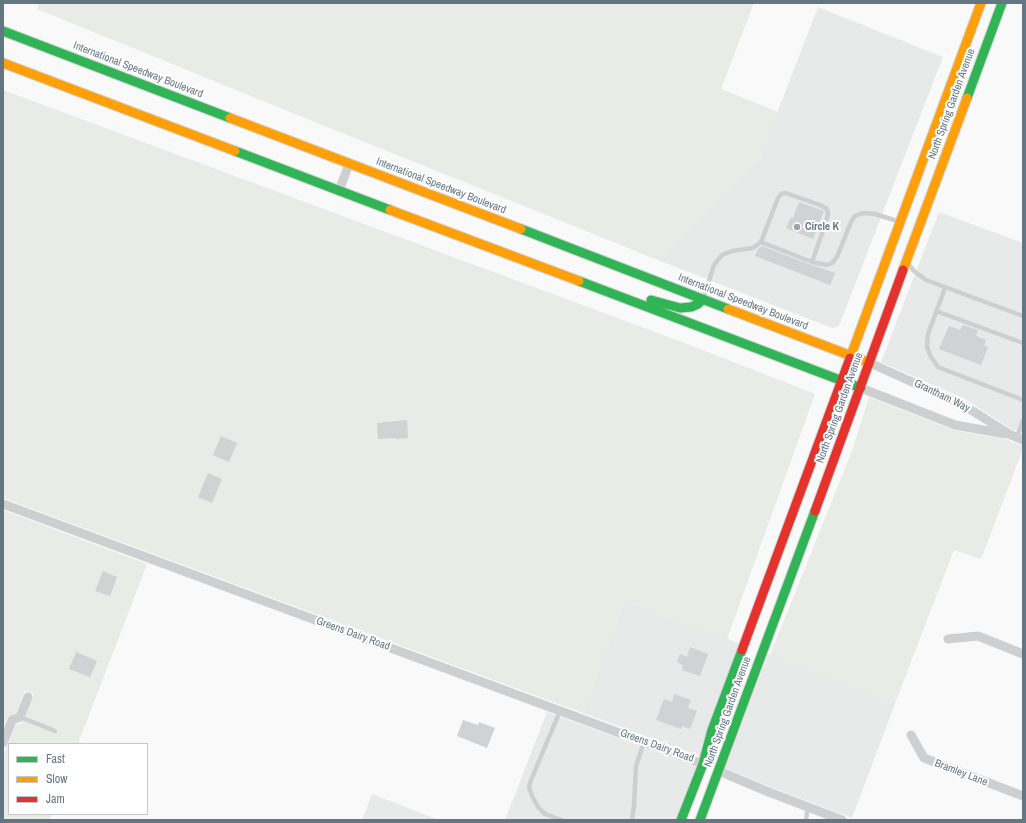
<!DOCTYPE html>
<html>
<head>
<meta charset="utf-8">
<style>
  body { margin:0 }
  #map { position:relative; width:1026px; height:823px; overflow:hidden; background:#f9f9f9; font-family:"Archivo Narrow",sans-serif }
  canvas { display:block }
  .frame { position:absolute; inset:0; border:4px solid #657683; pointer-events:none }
  .legend { position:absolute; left:8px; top:743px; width:140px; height:72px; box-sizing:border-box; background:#fff; border:1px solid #c1c8cd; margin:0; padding:5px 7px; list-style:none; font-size:12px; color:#657683 }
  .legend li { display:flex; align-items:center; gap:8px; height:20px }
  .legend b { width:20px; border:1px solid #c1c8cd }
</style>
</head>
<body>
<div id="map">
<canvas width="1026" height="823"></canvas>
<div class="frame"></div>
<ul class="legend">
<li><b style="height:5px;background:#30b455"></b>Fast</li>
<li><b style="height:5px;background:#ff9f0a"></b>Slow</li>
<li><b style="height:5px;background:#e5322d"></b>Jam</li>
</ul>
</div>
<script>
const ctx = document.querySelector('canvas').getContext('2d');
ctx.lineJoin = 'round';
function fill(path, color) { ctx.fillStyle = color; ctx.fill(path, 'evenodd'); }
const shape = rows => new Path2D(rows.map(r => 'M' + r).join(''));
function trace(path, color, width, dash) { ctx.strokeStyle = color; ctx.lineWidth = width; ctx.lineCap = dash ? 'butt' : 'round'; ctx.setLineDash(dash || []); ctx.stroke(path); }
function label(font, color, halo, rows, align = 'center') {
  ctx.font = font + ' "Archivo Narrow",sans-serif'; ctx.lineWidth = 4; ctx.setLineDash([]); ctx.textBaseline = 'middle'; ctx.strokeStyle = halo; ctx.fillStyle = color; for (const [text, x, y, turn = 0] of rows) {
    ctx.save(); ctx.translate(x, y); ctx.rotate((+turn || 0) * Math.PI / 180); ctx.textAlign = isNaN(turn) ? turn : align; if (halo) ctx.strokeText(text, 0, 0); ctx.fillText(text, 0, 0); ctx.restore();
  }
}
fill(shape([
  [818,7,943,57,839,326,832,328,658,260,761,155],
  [939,212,1023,243,1023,434,1017,431,1017,430,1013,430,965,399,881,362],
  [625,601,739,643,700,756,583,713],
  [768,654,896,701,852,818,768,786,725,768],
  [547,712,697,767,676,820,505,820],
  [372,794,439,820,362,820]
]), '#e8e9e9');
fill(shape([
  [39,3,754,3,721,89,778,112,761,155,658,260,315,122,37,9],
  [3,90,682,342,815,394,727,639,625,601,583,713,3,498],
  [869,397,953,430,1009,440,1012,443,1013,442,1023,446,1023,449,981,559,954,550,896,701,770,655,852,451],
  [3,510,147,564,78,744,9,744,9,814,52,814,50,820,3,820,3,757,15,725,21,723,24,719,34,694,25,690,16,713,11,715,7,718,3,729]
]), '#e8ebe6');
fill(shape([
  [799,202,824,211,813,239,786,228,791,217,793,218],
  [762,246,811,265,818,267,835,273,830,285,755,256,758,249],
  [963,325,978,330,976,336,986,340,984,345,988,347,981,365,939,349,949,326,960,330],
  [407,420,408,438,396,439,396,438,378,439,377,423],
  [221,436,237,443,229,462,213,455],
  [208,473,222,479,212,503,198,497],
  [103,571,117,577,110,596,95,591],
  [690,647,708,654,700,676,682,670,683,665,677,662,680,654,687,657],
  [76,652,97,661,90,677,69,669],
  [674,694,691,700,688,708,697,711,690,729,682,726,681,729,656,720,664,699,672,702],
  [463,720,478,725,479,722,495,728,487,748,457,736]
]), '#d0d2d3');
const fast = shape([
  [3,31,230,118],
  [967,98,1002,3],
  [235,151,390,210],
  [521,229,728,309],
  [579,281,861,388],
  [651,300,680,308,691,307,698,304,703,299],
  [681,820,703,764,712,730,742,650],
  [700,820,815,511]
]);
const slow = shape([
  [3,63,235,151],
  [230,118,521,229],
  [390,210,579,281],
  [903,270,967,98],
  [728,309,870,363],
  [850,358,981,3]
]);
const jam = shape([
  [815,511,903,270],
  [742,650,850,358]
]);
trace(fast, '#d5d6d7', 11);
trace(slow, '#d5d6d7', 11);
trace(jam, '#d5d6d7', 11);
trace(shape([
  [761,242,778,198,781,194,786,193,820,205,827,209,828,214,826,222,812,262],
  [909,265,914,271,926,280,1023,316],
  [945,288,928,334,927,347,931,357,938,367,1023,400],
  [704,297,714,265,722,255,732,251,753,248,761,242,812,262,827,265,832,263,837,257,851,222,855,216,863,213,875,214,897,221],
  [936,311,1023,343],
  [1017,437,1023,420],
  [560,711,531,780,529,787,532,796,538,807,545,814,562,820],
  [20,717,55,731],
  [632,820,634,806,636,766,644,742],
  [806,820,808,807]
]), '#cecfd0', 4.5);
trace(shape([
  [339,191,349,164],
  [870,363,963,405,1011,435,1023,440],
  [861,388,955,425,1006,434],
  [3,504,703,764],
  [948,639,978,636,1023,654],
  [911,735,924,758,1023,796],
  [3,743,12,720,20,717,28,697],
  [719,771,766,791,842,820]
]), '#cecfd0', 9);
trace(fast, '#30b455', 9);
trace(slow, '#ff9f0a', 9);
trace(jam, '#e5322d', 9);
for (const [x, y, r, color] of [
  [797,227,4,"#99a4ac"]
]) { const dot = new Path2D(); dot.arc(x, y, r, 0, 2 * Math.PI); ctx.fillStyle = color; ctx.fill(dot); trace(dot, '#fff', 1.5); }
label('11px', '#657683', '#fff', [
  ["International Speedway Boulevard",138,70,21],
  ["North Spring Garden Avenue",952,104,-70],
  ["International Speedway Boulevard",441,186,21],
  ["International Speedway Boulevard",743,302,21],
  ["Grantham Way",942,396,26],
  ["North Spring Garden Avenue",840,408,-70],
  ["Greens Dairy Road",353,634,20],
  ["North Spring Garden Avenue",728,712,-70],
  ["Greens Dairy Road",657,746,20],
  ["Bramley Lane",961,773,21]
]);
label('bold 11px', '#657683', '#fff', [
  ["Circle K",805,227]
], 'left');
</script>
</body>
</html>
